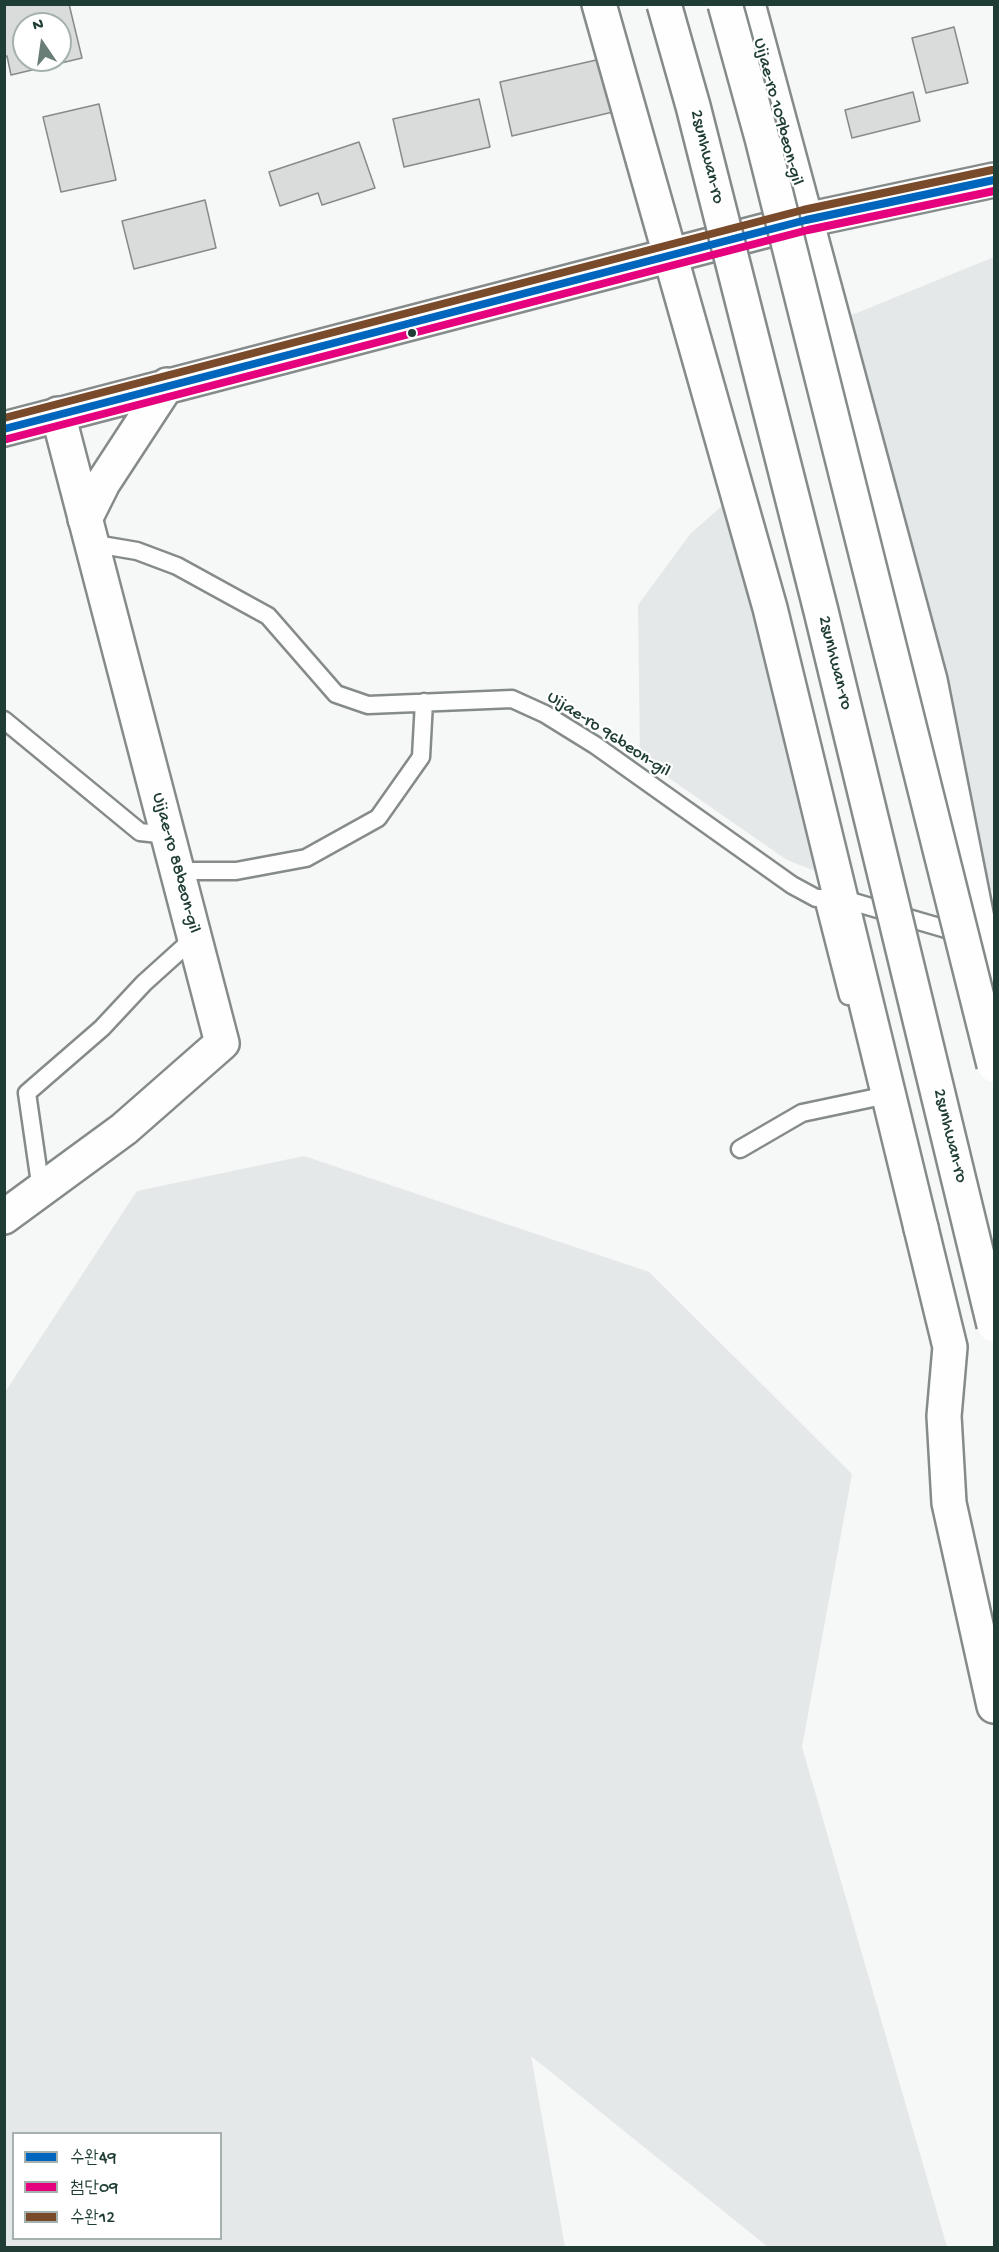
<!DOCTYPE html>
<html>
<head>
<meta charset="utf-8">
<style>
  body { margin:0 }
  #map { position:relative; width:999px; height:2252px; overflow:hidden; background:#f6f7f7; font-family:"Gochi Hand","Poor Story",sans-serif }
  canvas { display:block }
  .frame { position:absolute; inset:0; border:6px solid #1f3d34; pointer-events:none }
  .legend { position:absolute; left:12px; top:2132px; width:210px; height:108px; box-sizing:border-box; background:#fff; border:2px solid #a5b1ae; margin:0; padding:8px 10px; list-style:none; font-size:18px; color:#1f3d34 }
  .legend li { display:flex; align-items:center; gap:12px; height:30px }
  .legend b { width:30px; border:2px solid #a5b1ae }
  .north { position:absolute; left:12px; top:12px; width:60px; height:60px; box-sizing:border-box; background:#fff; border:2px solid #a5b1ae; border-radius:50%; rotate:347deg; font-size:16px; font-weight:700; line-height:24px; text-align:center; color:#1f3d34 }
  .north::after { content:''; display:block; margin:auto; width:21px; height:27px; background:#6a7e78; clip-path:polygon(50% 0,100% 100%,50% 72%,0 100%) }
</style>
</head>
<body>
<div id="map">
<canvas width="999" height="2252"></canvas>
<div class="frame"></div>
<ul class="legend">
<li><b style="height:8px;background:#0065bd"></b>수완49</li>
<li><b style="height:8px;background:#e5007d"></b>첨단09</li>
<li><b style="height:8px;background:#7a4b2a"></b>수완12</li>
</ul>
<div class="north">N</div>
</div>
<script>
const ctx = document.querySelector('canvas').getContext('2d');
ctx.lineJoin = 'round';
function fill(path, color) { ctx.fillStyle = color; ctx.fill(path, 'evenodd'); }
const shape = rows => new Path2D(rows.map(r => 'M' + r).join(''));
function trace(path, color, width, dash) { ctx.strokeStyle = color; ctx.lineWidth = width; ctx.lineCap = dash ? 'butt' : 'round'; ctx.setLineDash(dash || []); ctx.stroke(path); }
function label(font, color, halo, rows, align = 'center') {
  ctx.font = font + ' "Gochi Hand",sans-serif'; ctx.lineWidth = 4.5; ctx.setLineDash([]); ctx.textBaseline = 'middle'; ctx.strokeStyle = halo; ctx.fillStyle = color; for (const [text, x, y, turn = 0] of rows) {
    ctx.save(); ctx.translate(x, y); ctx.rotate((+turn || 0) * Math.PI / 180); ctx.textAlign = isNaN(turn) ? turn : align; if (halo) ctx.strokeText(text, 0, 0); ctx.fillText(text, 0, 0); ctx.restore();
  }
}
fill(shape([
  [994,257,994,893,985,886,847,317],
  [730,499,823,874,787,860,640,758,638,605,691,533],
  [304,1156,649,1272,852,1474,802,1747,947,2247,768,2247,531,2056,565,2247,5,2247,5,1392,137,1191],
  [14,2134,220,2134,220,2238,14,2238]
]), '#e4e8e8');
const building = shape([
  [4,4,69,4,82,58,11,75,7,56,4,57,4,4],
  [24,24,60,24,60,60,24,60,24,24],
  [954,27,968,83,926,93,912,38,954,27],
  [605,58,617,111,512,136,500,82,605,58],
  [913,92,920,121,852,138,845,110,913,92],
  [479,99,490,147,404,167,393,119,479,99],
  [99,104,116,180,61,192,43,117,99,104],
  [359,142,375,188,322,205,318,193,280,206,269,172,359,142],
  [205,200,216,248,134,269,122,221,205,200]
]);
fill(building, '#dadcdc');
trace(building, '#858b8a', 1.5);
const service = shape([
  [90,543,137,551,177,566,268,616,336,694,368,705,512,699,545,714,595,745,792,885,816,898,840,898,963,934],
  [4,720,140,832,168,835],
  [178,871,236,871,306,858,378,818,421,757,424,702],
  [823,898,848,996],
  [740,1149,802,1113,873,1098],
  [41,1190,27,1093,102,1028,144,983,195,937]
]);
const minor = shape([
  [4,1217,124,1129,222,1043,58,414]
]);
const tertiary = shape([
  [599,4,770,608,921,1228],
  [748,4,930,680,981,939,994,989]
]);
const secondary = shape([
  [4,429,806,220,994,180],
  [85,519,103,483,167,385]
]);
const trunk = shape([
  [921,1228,950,1347,944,1416,949,1503,994,1706]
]);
trace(service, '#858b8a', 21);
trace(minor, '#858b8a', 38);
trace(tertiary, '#858b8a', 38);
trace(secondary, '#858b8a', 38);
trace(trunk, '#858b8a', 38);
trace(service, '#fefefe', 16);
trace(minor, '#fefefe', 33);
trace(tertiary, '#fefefe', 33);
trace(secondary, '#fefefe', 33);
trace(trunk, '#fefefe', 33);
const trunkBridge = shape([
  [664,4,693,106,821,611,994,1325],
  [725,4,762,138,994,1065]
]);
trace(trunkBridge, '#858b8a', 38, []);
trace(trunkBridge, '#fefefe', 33);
trace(shape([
  [4,429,806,220,994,180]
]), '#0065bd', 8);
trace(shape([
  [7,439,808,230,994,191]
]), '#e5007d', 8);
trace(shape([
  [4,418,803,210,992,170]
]), '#7a4b2a', 8);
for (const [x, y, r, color] of [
  [412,333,5,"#1f3d34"]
]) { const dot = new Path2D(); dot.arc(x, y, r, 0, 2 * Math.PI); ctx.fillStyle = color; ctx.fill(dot); trace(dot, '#fff', 2); }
label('18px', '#1f3d34', '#fff', [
  ["Uijae-ro 109beon-gil",777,112,75],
  ["2sunhwan-ro",706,157,76],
  ["2sunhwan-ro",834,663,76],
  ["Uijae-ro 96beon-gil",608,735,33],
  ["Uijae-ro 88beon-gil",175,863,75],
  ["2sunhwan-ro",949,1136,76]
]);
</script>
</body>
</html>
